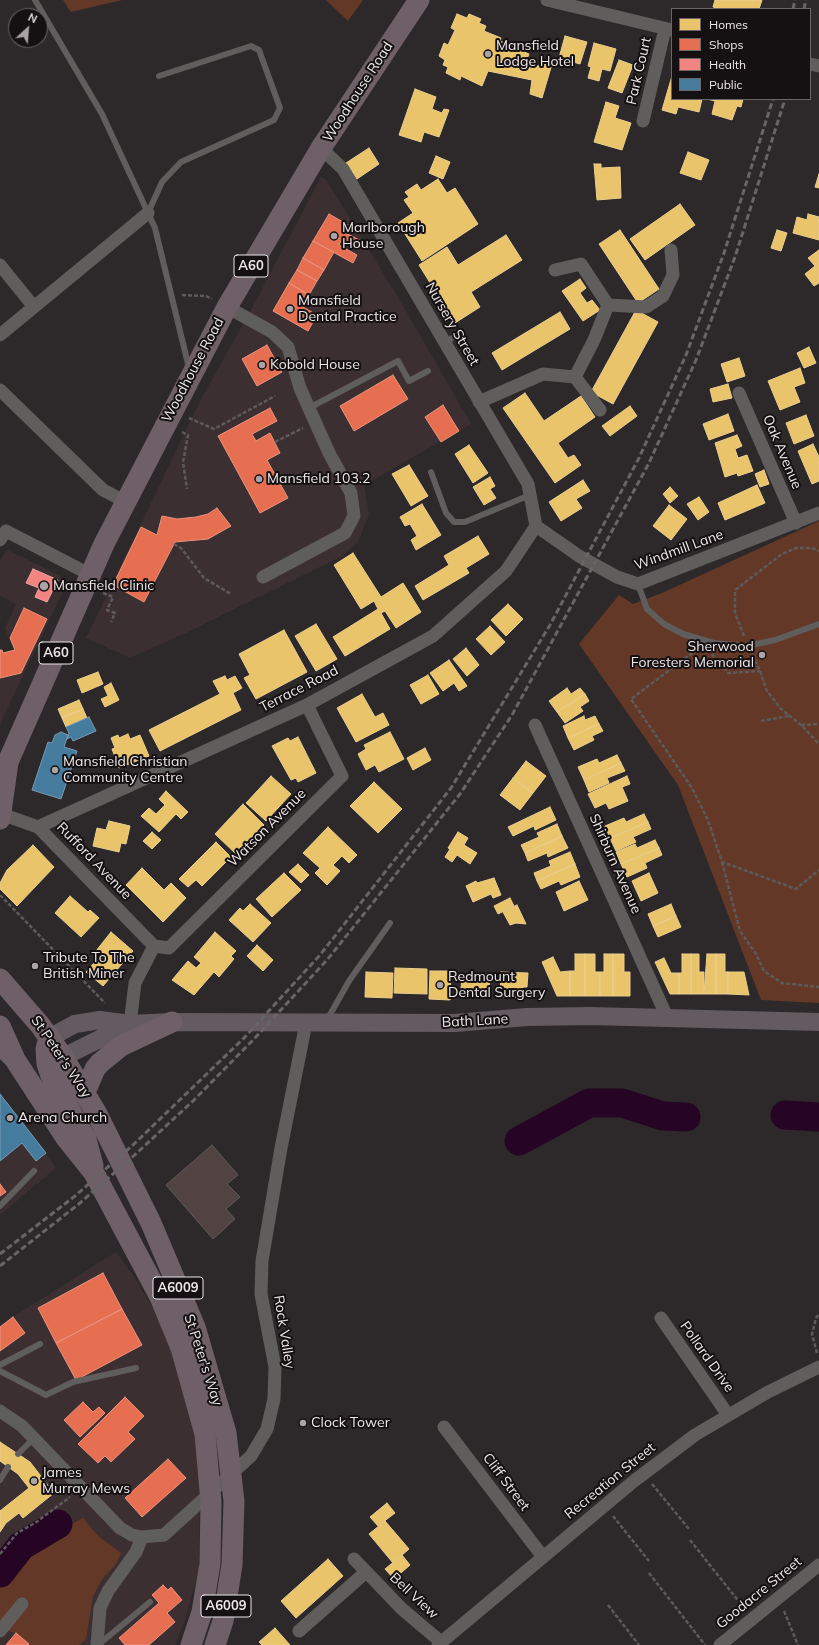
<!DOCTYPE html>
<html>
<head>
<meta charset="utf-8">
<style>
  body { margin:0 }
  #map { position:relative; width:819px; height:1645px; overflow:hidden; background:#2d292a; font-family:Mulish,sans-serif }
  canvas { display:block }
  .legend { position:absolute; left:671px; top:8px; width:140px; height:92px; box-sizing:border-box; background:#151112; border:1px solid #6b6768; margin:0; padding:5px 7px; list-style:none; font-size:12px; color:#ede7e8 }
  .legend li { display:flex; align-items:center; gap:8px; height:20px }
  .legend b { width:20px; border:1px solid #6b6768 }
  .north { position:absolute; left:8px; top:8px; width:40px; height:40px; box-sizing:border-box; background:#151112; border:1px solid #6b6768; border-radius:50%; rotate:26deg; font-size:11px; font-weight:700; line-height:16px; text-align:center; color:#ede7e8 }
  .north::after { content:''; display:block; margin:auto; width:14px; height:18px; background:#aaa4a6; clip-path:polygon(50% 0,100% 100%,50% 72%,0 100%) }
</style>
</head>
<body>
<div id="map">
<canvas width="819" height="1645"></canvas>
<ul class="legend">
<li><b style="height:11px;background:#e9c46a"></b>Homes</li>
<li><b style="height:11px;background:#e76f51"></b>Shops</li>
<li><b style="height:11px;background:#f28482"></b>Health</li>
<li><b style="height:11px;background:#457b9d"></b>Public</li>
</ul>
<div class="north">N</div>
</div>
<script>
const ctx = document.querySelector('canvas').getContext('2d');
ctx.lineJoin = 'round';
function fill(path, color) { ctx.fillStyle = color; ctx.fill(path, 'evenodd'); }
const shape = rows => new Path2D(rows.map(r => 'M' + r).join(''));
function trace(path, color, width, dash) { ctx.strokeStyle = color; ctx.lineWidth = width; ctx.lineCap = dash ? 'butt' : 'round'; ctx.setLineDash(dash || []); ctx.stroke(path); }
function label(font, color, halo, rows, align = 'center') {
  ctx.font = font + ' Mulish,sans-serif'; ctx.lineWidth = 4; ctx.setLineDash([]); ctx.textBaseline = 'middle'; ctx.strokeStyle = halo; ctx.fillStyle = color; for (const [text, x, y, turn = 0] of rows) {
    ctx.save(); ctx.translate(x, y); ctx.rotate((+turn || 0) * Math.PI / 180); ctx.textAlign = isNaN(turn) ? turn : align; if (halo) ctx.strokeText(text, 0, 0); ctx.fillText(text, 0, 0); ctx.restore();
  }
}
fill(shape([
  [321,177,327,181,405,309,471,424,364,485,369,514,358,542,342,556,190,631,130,658,86,638,200,401,252,308],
  [7,550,61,576,65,587,0,724,0,650,2,650,3,653,14,649,5,628,16,604,0,596,0,560],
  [0,1094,46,1153,56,1168,0,1215],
  [116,1252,136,1280,158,1316,187,1393,200,1455,199,1570,184,1623,175,1645,0,1645,0,1325]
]), '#3c2f31');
fill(shape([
  [63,0,122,0,71,12],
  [326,0,363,0,348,21],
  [819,521,819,1003,761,1000,678,785,579,644,619,595,633,604,662,593],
  [83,1518,98,1536,121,1553,116,1564,103,1578,93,1596,86,1639,79,1645,29,1645,16,1633,0,1629,0,1582,21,1561,50,1536]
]), '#643827');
const homes = shape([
  [715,0,762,0,759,9,720,9,713,7,715,0],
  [457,14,467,18,469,14,481,19,479,23,486,26,484,31,501,38,500,41,529,54,525,64,539,66,540,62,552,64,542,98,530,94,532,80,488,71,482,86,461,76,460,80,446,73,448,67,443,65,445,60,439,56,444,43,448,45,455,30,451,28,457,14],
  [565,36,587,42,580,64,559,58,565,36],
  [594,43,616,49,610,71,602,69,599,81,588,78,591,67,588,66,594,43],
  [619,60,633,65,622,93,608,88,619,60],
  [672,76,672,99,702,99,699,112,678,107,676,114,662,110,672,76],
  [415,89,436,97,432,109,442,113,444,109,449,110,439,137,424,132,421,142,399,135,415,89],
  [707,99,743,99,741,107,737,106,732,120,712,114,715,101,707,99],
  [606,102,619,106,615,118,631,123,622,150,594,142,606,102],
  [369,148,379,164,357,179,346,163,369,148],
  [688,152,709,160,701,180,680,173,688,152],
  [436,156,450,162,443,179,429,173,436,156],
  [594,164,601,164,601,168,620,167,621,198,597,200,594,164],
  [819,174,819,188,815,187,819,174],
  [438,179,447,193,455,188,478,224,422,261,398,223,413,213,404,200,409,197,405,192,417,184,421,190,438,179],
  [680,204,695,225,645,260,630,239,680,204],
  [808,214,819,217,819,240,793,233,797,217,807,220,808,214],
  [620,230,659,289,638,303,599,244,620,230],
  [777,230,787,233,781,251,771,248,777,230],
  [506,235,522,260,471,292,480,307,455,323,419,265,447,247,458,265,506,235],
  [819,250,819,283,814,286,805,274,815,266,808,258,819,250],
  [580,279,586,288,580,293,587,303,592,300,600,310,583,321,562,291,580,279],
  [636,310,658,322,613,404,591,392,636,310],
  [560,312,570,329,502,370,492,353,560,312],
  [809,347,816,363,804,368,797,353,809,347],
  [739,358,745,376,727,382,721,364,739,358],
  [800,368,805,383,794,387,800,402,780,410,768,381,800,368],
  [728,384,732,398,713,402,710,389,728,384],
  [525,393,544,421,581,396,595,417,558,443,568,458,574,455,581,465,555,483,503,408,525,393],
  [630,406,637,416,610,436,602,426,630,406],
  [728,414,734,431,709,440,703,424,728,414],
  [806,415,814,436,794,444,786,423,806,415],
  [737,435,742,446,735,449,738,458,747,455,753,471,738,476,737,473,725,477,715,443,737,435],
  [813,444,819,457,819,481,812,484,798,451,813,444],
  [469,445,488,473,473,483,455,454,469,445],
  [409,465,428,496,411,506,392,474,409,465],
  [764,470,769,484,760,487,755,474,764,470],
  [490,477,495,486,490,489,496,498,484,505,473,487,490,477],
  [583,480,590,491,576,499,582,508,561,521,549,502,583,480],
  [757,485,765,503,725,520,718,503,757,485],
  [670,487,678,496,670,503,663,494,670,487],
  [699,497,709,512,698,520,687,504,699,497],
  [422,504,441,535,416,550,411,540,417,536,410,524,405,526,400,517,422,504],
  [669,505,687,519,671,540,653,526,669,505],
  [478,536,489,554,466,568,469,573,423,600,415,586,449,565,444,556,478,536],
  [353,553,381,597,403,583,421,612,396,628,385,611,381,613,390,629,345,656,333,637,378,609,374,601,361,609,334,565,353,553],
  [508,604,523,619,506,636,491,620,508,604],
  [316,624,337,659,316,671,295,636,316,624],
  [490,626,505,642,491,655,476,639,490,626],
  [284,630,307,672,256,699,244,678,250,675,239,654,284,630],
  [466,648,479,665,467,676,453,659,466,648],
  [449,660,467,686,459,691,454,683,443,691,430,673,449,660],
  [98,672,103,684,82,693,77,680,98,672],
  [428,675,439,694,421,704,410,685,428,675],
  [225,676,227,680,235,676,242,688,233,693,241,710,160,751,149,730,220,694,213,681,225,676],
  [111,683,119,700,105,707,101,699,108,696,104,687,111,683],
  [567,688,571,694,580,688,585,694,557,712,549,701,567,688],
  [362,694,375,717,383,713,389,725,356,742,337,708,362,694],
  [585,694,589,701,580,707,583,711,565,723,557,712,585,694],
  [79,700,83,709,62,718,58,709,79,700],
  [83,709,87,718,66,727,62,718,83,709],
  [584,716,585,720,595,716,599,724,568,738,563,726,584,716],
  [599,724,603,731,592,736,594,740,574,750,568,738,599,724],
  [390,732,404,759,379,772,375,765,366,770,358,754,366,749,364,745,390,732],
  [128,734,130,739,140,735,149,756,119,768,112,749,115,748,111,738,118,735,119,738,128,734],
  [298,737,316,773,298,782,296,778,291,780,272,746,288,738,290,741,298,737],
  [425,748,431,760,413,770,407,758,425,748],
  [617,755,621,763,584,780,578,767,597,759,599,763,617,755],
  [526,761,546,776,533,793,513,778,526,761],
  [621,763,625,771,607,778,609,783,589,792,584,780,621,763],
  [271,776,291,794,266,821,246,803,271,776],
  [627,776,630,784,622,787,628,801,609,809,606,803,595,808,588,794,627,776],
  [513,778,533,793,520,810,500,795,513,778],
  [374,782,402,809,378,833,350,806,374,782],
  [166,791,188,812,181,819,176,814,159,832,141,816,149,808,156,814,165,805,159,799,166,791],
  [243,804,264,825,236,854,215,834,243,804],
  [550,807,556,820,535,830,534,826,513,836,508,827,550,807],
  [644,814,648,822,610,838,605,826,624,818,626,822,644,814],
  [109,821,130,826,126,844,121,843,119,852,93,846,97,828,106,830,109,821],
  [648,822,651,829,633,837,636,842,616,851,610,838,648,822],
  [557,824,562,836,525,853,521,845,539,837,537,833,557,824],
  [328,827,357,855,349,863,342,856,333,865,340,871,327,885,315,873,320,868,303,853,328,827],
  [152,832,161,840,152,849,143,841,152,832],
  [458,832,468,838,464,845,477,853,470,864,457,855,452,862,445,857,450,849,448,848,458,832],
  [562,836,568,848,548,857,547,853,528,861,525,853,562,836],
  [655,840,659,848,621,864,616,852,635,844,637,848,655,840],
  [216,842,231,857,202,886,196,880,188,887,179,879,216,842],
  [33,845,54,867,17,906,0,889,0,883,7,870,33,845],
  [659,848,662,855,645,863,647,868,627,877,621,864,659,848],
  [570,852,575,864,537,881,534,873,551,866,549,861,570,852],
  [298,864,309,875,301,883,289,872,298,864],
  [575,864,580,877,561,885,559,881,541,889,537,881,575,864],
  [142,868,164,890,171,883,186,898,163,922,126,885,142,868],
  [284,873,301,890,272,917,256,899,284,873],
  [649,873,658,893,641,901,632,881,649,873],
  [494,878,501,895,493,898,491,894,473,902,466,886,476,881,477,883,494,878],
  [579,881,588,900,564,911,556,892,579,881],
  [70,896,88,912,90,910,99,918,81,937,55,913,70,896],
  [510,898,514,906,498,914,494,906,510,898],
  [250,904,271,923,253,942,229,920,240,908,243,911,250,904],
  [671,904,676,916,653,926,648,914,671,904],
  [517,905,526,924,516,923,510,925,503,912,517,905],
  [676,916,681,927,658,937,653,926,676,916],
  [111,932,133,951,103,986,86,972,101,955,96,951,111,932],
  [215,932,236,951,231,956,234,959,219,977,214,972,194,995,172,980,188,961,196,968,201,963,194,957,215,932],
  [257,945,273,960,263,971,247,956,257,945],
  [575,954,585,954,585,996,570,996,570,971,575,971,575,954],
  [585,954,595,954,595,972,600,972,600,996,585,996,585,954],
  [604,954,613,954,613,996,600,996,600,972,604,972,604,954],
  [613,954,624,954,624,972,630,972,630,996,613,996,613,954],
  [682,954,691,954,691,994,679,994,679,973,682,973,682,954],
  [691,954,699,954,699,972,704,972,704,994,691,994,691,954],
  [707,954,716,954,716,994,704,994,707,954],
  [716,954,725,954,725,972,728,972,728,994,716,994,716,954],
  [553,957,560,972,570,971,570,996,557,996,542,962,553,957],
  [664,958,671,973,679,973,679,994,670,994,655,962,664,958],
  [395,968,427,969,427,994,394,993,395,968],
  [430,971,451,971,450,1000,429,999,430,971],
  [366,972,393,973,392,998,365,997,366,972],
  [501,972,528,973,527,987,523,987,523,998,500,997,501,972],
  [728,972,744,972,749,995,728,994,728,972],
  [471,973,490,974,489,990,461,989,462,976,471,976,471,973],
  [0,1442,30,1462,54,1493,23,1518,19,1513,6,1523,0,1532,0,1511,29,1488,18,1474,0,1461,0,1442],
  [387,1503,395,1513,378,1526,370,1517,387,1503],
  [385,1521,409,1549,393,1563,369,1534,385,1521],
  [402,1555,410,1565,394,1579,385,1569,402,1555],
  [328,1559,343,1576,296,1618,281,1601,328,1559],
  [275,1628,290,1645,262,1645,259,1642,275,1628]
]);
fill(homes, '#e9c46a');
trace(homes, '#eace90', 1);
const shops = shape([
  [329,214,350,226,346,233,363,242,359,249,342,239,339,245,357,255,353,263,313,241,329,214],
  [313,241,334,252,324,270,303,258,313,241],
  [303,258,324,270,317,281,297,270,303,258],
  [297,270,317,281,309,295,289,283,297,270],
  [289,283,309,295,303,307,317,315,308,331,273,311,289,283],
  [267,345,282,372,257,386,242,359,267,345],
  [393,375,408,399,354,431,340,406,393,375],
  [443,405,459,431,441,442,425,417,443,405],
  [270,408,277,421,252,434,256,441,270,433,280,453,267,460,288,498,260,513,218,436,270,408],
  [217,508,231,526,208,539,175,542,144,602,113,585,141,527,157,535,162,516,177,519,196,517,208,514,217,508],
  [24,608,47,619,21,673,0,678,0,650,2,650,3,653,15,650,10,638,24,608],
  [0,1184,6,1192,0,1196,0,1184],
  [103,1273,122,1309,56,1343,38,1308,103,1273],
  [122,1309,142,1345,76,1380,56,1343,122,1309],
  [13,1317,25,1333,0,1351,0,1327,13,1317],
  [125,1397,144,1416,128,1432,135,1439,111,1462,105,1456,98,1463,78,1444,125,1397],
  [83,1402,93,1412,99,1407,105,1413,80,1437,64,1420,83,1402],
  [168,1459,186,1478,142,1517,125,1498,168,1459],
  [163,1585,168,1590,171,1587,182,1600,167,1613,175,1622,149,1645,125,1645,119,1638,159,1603,152,1595,163,1585],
  [16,1633,29,1644,28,1645,6,1645,16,1633]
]);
fill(shops, '#e76f51');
trace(shops, '#e9937e', 1);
const health = shape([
  [33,569,58,580,47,602,35,597,39,588,26,583,33,569]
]);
fill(health, '#f28482');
trace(health, '#f0a2a1', 1);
const public = shape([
  [89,717,96,731,73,741,71,737,67,739,69,733,66,727,89,717],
  [61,732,68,735,64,747,77,751,61,799,32,790,48,742,52,743,55,735,61,732],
  [0,1094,46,1153,36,1161,22,1143,0,1161,0,1094]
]);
fill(public, '#457b9d');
trace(public, '#779bb4', 1);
trace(shape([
  [785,1115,819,1117],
  [519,1141,589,1103,622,1103,663,1116,686,1117],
  [0,1573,21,1546,58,1524]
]), '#250424', 29);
const building = shape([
  [212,1145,238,1175,227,1184,240,1197,226,1209,235,1219,213,1239,166,1185,212,1145]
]);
fill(building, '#524343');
trace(building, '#5e5a5b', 1);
trace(shape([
  [182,295,206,296,212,299],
  [189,418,214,429,275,396],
  [182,432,188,435,183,462,187,489],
  [275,442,303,428],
  [174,544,181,548,204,578,231,594],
  [103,593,113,597,107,610,115,613,111,622],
  [744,636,735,613,735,590,782,554,796,548,812,548,819,551],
  [698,651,695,651,631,699,692,788,708,820,722,862,796,889,819,870],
  [712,654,728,673,760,671],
  [752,655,760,671,767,691,781,709,801,725,819,744],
  [761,721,789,716],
  [801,725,819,724],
  [722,862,740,931,756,954,764,971,782,983,819,987],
  [0,895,105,1003],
  [817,1353,812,1334,816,1318,819,1314],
  [652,1484,689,1529],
  [613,1516,649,1561],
  [690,1540,744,1608],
  [0,1554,17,1533,35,1523,70,1497],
  [649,1573,705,1645],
  [608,1605,639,1645],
  [784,1611,798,1645]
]), '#5d5a5b', 2.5, [4, 2]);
trace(shape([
  [35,0,102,114,155,228,189,368],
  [148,213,162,182,181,162,274,120,280,108,259,50,251,46,159,76],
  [445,343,458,334],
  [309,408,398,361,409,381,428,371],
  [431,472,446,513,454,522,465,522,530,495],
  [638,584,647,609,664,624,683,634,714,643,747,646,775,640,819,624],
  [327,1020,349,981,390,923],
  [0,1206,34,1171],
  [0,1365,40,1344],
  [0,1371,46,1395,73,1382,136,1368],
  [18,1454,34,1438],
  [0,1480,8,1467],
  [98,1645,150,1602]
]), '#605d5d', 6);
trace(shape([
  [547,0,672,30],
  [810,64,819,66],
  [643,121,665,29],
  [321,148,343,169,528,484,536,526],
  [0,265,34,307],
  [555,270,581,264,608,305,594,340,575,377],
  [608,305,646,307,663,296,673,275,671,250],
  [227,307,272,332,288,347,300,388,329,453,351,493,354,516,345,533,263,577],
  [0,335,148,213],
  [0,390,103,490,126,502],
  [739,393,796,523],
  [479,402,543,374,575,377,600,410],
  [536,526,579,556,617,577,638,584,819,513],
  [0,540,6,531,91,575],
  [535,725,667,1017],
  [1,814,38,827,154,946],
  [38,827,307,705,433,636,506,571,536,526],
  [154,946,169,948,342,776,307,705],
  [130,1024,135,983,154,946],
  [661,1318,728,1415],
  [0,1411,22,1426,120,1528,132,1535,142,1537,164,1535,251,1456,267,1429,274,1399,275,1367,261,1294,262,1261,281,1148,306,1023],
  [444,1427,543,1557],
  [354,1559,402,1609,441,1642],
  [0,1631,22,1604],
  [299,1631,366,1572],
  [97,1645,100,1608,108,1591,136,1552,142,1537],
  [438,1645,634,1481,695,1435,768,1392,819,1367],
  [720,1645,819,1565]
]), '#605d5d', 13);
trace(shape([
  [49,1038,75,1024,100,1020,130,1024,172,1022,455,1023,527,1017,591,1016,819,1022],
  [63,1057,130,1024]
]), '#635b5f', 18);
trace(shape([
  [0,819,8,762,104,544,227,307,321,148,419,0],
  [0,979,40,1025,63,1057,97,1114,151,1223,195,1327,226,1433,234,1501,232,1565,223,1621,215,1645],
  [0,1026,14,1057],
  [49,1038,46,1049,47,1064,51,1076,86,1139,93,1166],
  [0,1045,14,1058,66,1138,94,1173,160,1297,181,1348,205,1434,211,1502,210,1564,202,1612,191,1645],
  [85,1092,95,1069,100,1063,121,1046,172,1022]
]), '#6e6066', 21);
trace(shape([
  [793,9,795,0],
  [804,9,806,0],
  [0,1254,75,1196,134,1144,244,1038,320,955,451,788,550,625,639,458,686,355,724,253,773,99],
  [0,1266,80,1203,139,1151,194,1100,254,1039,327,960,460,794,512,715,649,463,696,360,735,257,785,99]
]), '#686566', 3, [6, 3]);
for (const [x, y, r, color] of [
  [488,54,4,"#aaa4a6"],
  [334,236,4,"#aaa4a6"],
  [290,309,4,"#aaa4a6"],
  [262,365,4,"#aaa4a6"],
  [259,479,4,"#aaa4a6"],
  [44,586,5,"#aaa4a6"],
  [762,655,4,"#aaa4a6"],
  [55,770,4,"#aaa4a6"],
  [35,966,4,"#aaa4a6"],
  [440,985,4,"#aaa4a6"],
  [10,1118,4,"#aaa4a6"],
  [303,1423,4,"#aaa4a6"],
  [34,1481,4,"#aaa4a6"]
]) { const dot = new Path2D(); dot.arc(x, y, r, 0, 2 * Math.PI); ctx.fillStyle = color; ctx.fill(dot); trace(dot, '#151112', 1.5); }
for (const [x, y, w] of [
  [251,266,34],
  [56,653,34],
  [178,1288,50],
  [226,1606,50]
]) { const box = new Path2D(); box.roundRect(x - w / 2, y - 11, w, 22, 3); ctx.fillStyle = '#151112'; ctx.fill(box); trace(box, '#ede7e8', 1); }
label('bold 13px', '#ede7e8', null, [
  ["A60",251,266],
  ["A60",56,653],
  ["A6009",178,1288],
  ["A6009",226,1606]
]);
label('14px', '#ede7e8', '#151112', [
  ["Mansfield",496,46],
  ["Lodge Hotel",496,62],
  ["Marlborough",342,228],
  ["House",342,244],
  ["Mansfield",298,301],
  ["Dental Practice",298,317],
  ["Kobold House",270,365],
  ["Mansfield 103.2",267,479],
  ["Mansfield Clinic",53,586],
  ["Sherwood",754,647,"right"],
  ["Foresters Memorial",754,663,"right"],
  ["Mansfield Christian",63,762],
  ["Community Centre",63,778],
  ["Tribute To The",43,958],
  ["British Miner",43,974],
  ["Redmount",448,977],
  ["Dental Surgery",448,993],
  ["Arena Church",18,1118],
  ["Clock Tower",311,1423],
  ["James",42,1473],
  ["Murray Mews",42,1489]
], 'left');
label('14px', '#ede7e8', '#151112', [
  ["Park Court",639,71,-77],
  ["Woodhouse Road",358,92,-57],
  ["Nursery Street",452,324,60],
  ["Woodhouse Road",193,370,-62],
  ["Oak Avenue",782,452,67],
  ["Windmill Lane",679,550,-20],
  ["Terrace Road",299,689,-27],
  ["Watson Avenue",267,828,-45],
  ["Rufford Avenue",94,861,46],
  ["Shirburn Avenue",615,864,66],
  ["Bath Lane",475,1021,-3],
  ["St Peter's Way",61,1057,56],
  ["Rock Valley",284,1332,81],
  ["Pollard Drive",707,1357,55],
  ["St Peter's Way",203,1360,72],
  ["Recreation Street",610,1481,-39],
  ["Cliff Street",506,1482,53],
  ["Goodacre Street",759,1593,-39],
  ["Bell View",414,1596,43]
]);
</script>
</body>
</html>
